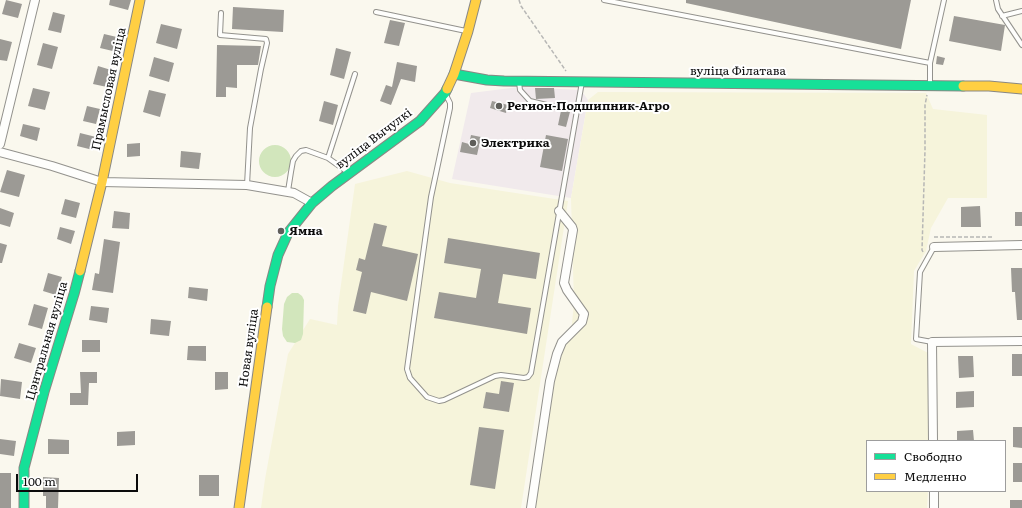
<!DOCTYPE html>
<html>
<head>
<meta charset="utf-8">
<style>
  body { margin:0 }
  #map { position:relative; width:1022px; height:508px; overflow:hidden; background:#faf8ee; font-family:Literata,serif }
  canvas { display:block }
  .legend { position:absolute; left:866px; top:440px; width:140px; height:52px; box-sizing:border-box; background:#fff; border:1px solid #9d9d9d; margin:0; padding:5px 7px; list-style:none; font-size:12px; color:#0b0b0b }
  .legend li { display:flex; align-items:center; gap:8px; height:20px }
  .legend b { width:20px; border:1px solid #9d9d9d }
  .scale { position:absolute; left:16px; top:474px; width:122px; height:18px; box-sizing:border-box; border:2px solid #0b0b0b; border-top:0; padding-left:5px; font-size:12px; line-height:14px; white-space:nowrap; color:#0b0b0b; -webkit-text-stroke:3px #fff; paint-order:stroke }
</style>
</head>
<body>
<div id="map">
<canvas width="1022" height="508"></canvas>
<ul class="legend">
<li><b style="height:5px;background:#16e098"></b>Свободно</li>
<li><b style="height:5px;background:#ffcf43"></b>Медленно</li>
</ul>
<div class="scale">100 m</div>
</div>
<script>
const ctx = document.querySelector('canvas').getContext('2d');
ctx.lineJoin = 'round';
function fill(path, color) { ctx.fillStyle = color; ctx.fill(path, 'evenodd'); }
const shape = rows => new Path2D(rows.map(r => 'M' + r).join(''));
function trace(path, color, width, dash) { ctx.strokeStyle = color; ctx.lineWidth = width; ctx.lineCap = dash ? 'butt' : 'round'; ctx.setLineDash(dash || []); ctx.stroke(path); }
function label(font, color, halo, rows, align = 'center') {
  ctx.font = font + ' Literata,serif'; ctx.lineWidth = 4; ctx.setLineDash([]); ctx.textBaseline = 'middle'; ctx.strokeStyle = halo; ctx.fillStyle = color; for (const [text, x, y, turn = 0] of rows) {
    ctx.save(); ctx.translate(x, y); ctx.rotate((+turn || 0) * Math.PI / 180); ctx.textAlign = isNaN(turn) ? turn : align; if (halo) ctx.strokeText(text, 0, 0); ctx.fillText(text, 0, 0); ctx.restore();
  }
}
fill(shape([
  [519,87,581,90,588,100,571,198,452,179,471,93]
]), '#f1eaec');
fill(shape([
  [598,92,926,93,933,109,987,115,987,198,948,198,931,228,926,251,914,271,911,344,930,354,928,441,867,441,867,491,928,491,927,508,528,508,550,377,571,333,574,303,571,198,588,100],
  [407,171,450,183,568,201,521,508,261,508,265,479,288,354,310,319,337,325,338,306,355,184]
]), '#f6f4db');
fill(shape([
  '259 161a16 16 0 1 1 32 0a16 16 0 1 1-32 0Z',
  [292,293,298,293,302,296,304,300,303,334,301,340,295,343,287,342,283,336,282,329,284,304,287,297]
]), '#d2e6bc');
fill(shape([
  [6,0,22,4,18,18,2,14],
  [110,0,131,0,128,10,109,5],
  [686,0,911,0,901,49,686,3],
  [233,7,284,10,283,32,232,29],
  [53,12,65,15,61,33,48,30],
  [954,16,1005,25,1001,51,949,41],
  [390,20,405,23,399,46,384,43],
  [161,24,182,29,177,49,156,43],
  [104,34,121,38,117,52,100,48],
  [0,39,12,42,7,61,0,60],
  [43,43,58,47,52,69,37,65],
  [217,45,261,46,258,65,237,65,237,88,226,87,226,97,216,97],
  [336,48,351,52,344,79,330,75],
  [937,56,945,58,943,65,936,64],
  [154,57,174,63,169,82,149,76],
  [397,62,417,66,415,82,401,79,391,105,380,101,386,85,392,87],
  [98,66,111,70,107,87,93,84],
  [33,88,50,92,45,110,28,106],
  [535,88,554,88,555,98,536,99],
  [149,90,166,94,160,117,143,112],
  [324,101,338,105,333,125,319,121],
  [492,101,508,105,506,113,490,108],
  [87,106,100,109,96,124,83,121],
  [562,106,571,108,566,127,558,125],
  [23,124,40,128,37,141,20,136],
  [80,133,96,137,93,150,77,146],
  [471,135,481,137,477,155,460,152,462,142,469,144],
  [546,135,568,139,562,171,540,167],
  [140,143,140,156,127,157,127,144],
  [181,151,201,153,199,169,180,167],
  [7,170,25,175,19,197,0,192],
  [65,199,80,203,76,218,61,214],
  [980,206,981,227,961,227,961,207],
  [0,208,14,213,10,227,0,224],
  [114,211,130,213,129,229,112,228],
  [1015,212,1022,212,1022,226,1015,226],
  [374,223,387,226,382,246,418,254,407,301,371,292,366,314,353,311,362,272,356,270,359,258,365,260],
  [60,227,75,231,71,244,57,239],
  [448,238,540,253,536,279,503,274,498,303,531,308,527,334,434,318,439,292,476,298,481,269,444,263],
  [104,239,120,242,113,293,92,290,95,273,99,274],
  [0,243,7,245,2,263,0,263],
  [1011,268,1022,268,1022,320,1017,320,1015,292,1012,292],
  [48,273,62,277,56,295,43,291],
  [189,287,208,289,207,301,188,298],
  [34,304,48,308,42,329,28,325],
  [91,306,109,308,107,323,89,320],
  [151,319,171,321,169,336,150,334],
  [82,340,100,340,100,352,82,352],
  [19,343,36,348,31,363,14,358],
  [188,346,206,346,206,361,187,360],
  [1012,354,1022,354,1022,376,1012,376],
  [958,356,973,356,974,377,959,378],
  [80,372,97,372,97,383,89,383,88,405,70,405,70,393,81,393],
  [215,372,228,372,228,389,215,390],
  [1,379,22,382,20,399,0,396],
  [501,381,514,383,509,412,483,408,486,392,499,394],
  [974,391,974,407,956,408,956,392],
  [479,427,504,430,495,489,470,485],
  [1013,427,1022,427,1022,448,1013,447],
  [973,430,974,441,957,441,957,431],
  [135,431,135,445,117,446,117,432],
  [0,439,16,441,14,456,0,454],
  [48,439,69,440,69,454,48,454],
  [1013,463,1022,463,1022,482,1013,482],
  [0,473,11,473,11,508,0,508],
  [199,475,219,475,219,496,199,496],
  [43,477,59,478,58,508,46,508,46,496,43,496],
  [1010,500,1022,500,1022,508,1010,508]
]), '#9c9a95');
const lane = shape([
  [604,0,930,63],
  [996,0,998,9,1022,45],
  [376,12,466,31],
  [221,13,220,35,266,39,267,43,261,69,250,128,247,185],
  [1002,16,1022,11],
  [519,82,520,90,530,101,555,107],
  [930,84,930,63,944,0],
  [446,95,450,103,450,108,431,197,407,369,410,378,427,397,439,401,444,400,495,376,501,375,524,378,528,377,531,373,582,82],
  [349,173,328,158,355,74],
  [288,191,291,172,293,161,296,156,301,151,306,150,328,158],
  [932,342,916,339,920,272,934,247]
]);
const street = shape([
  [0,144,35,0],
  [0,152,52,166,102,182,247,185,294,193,312,203],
  [934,247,1022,245],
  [933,441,932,342,1022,341],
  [934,491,934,508],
  [531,508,550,381,557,354,562,342,582,322,584,314,567,290,564,283,573,230,572,227,559,211]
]);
const fast = shape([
  [454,74,487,80,504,81,963,86],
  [267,307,270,286,278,255,288,233,312,203,332,186,420,121,445,93,447,89],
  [24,508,24,468,44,392,74,294,80,271]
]);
const slow = shape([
  [963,86,989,86,1022,89],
  [447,89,454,74,468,31,476,0],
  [80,271,102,182,140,0],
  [239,508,267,307]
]);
trace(lane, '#93928d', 6);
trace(street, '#93928d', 10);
trace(fast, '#898884', 11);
trace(slow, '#898884', 11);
trace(shape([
  [519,0,521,6,566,71],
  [934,237,992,237],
  [923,252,922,250,925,150,925,105,927,95]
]), '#b7b7b5', 1.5, [4, 2]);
trace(lane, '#fefefc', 4);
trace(street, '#fefefc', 8);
trace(fast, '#16e098', 9);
trace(slow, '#ffcf43', 9);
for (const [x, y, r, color] of [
  [499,106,4,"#5f5e5a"],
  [473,143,4,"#5f5e5a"],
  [281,231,4,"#5f5e5a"]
]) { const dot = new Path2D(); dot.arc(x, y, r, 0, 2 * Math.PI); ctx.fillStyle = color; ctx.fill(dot); trace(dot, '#fff', 1.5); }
label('12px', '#0b0b0b', '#fff', [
  ["вуліца Філатава",738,71],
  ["Прамысловая вуліца",109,89,-78],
  ["вуліца Вычулкі",374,139,-37],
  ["Цэнтральная вуліца",47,341,-74],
  ["Новая вуліца",249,348,-82]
]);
label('bold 12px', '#0b0b0b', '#fff', [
  ["Регион-Подшипник-Агро",507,106],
  ["Электрика",481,143],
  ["Ямна",289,231]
], 'left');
</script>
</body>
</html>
